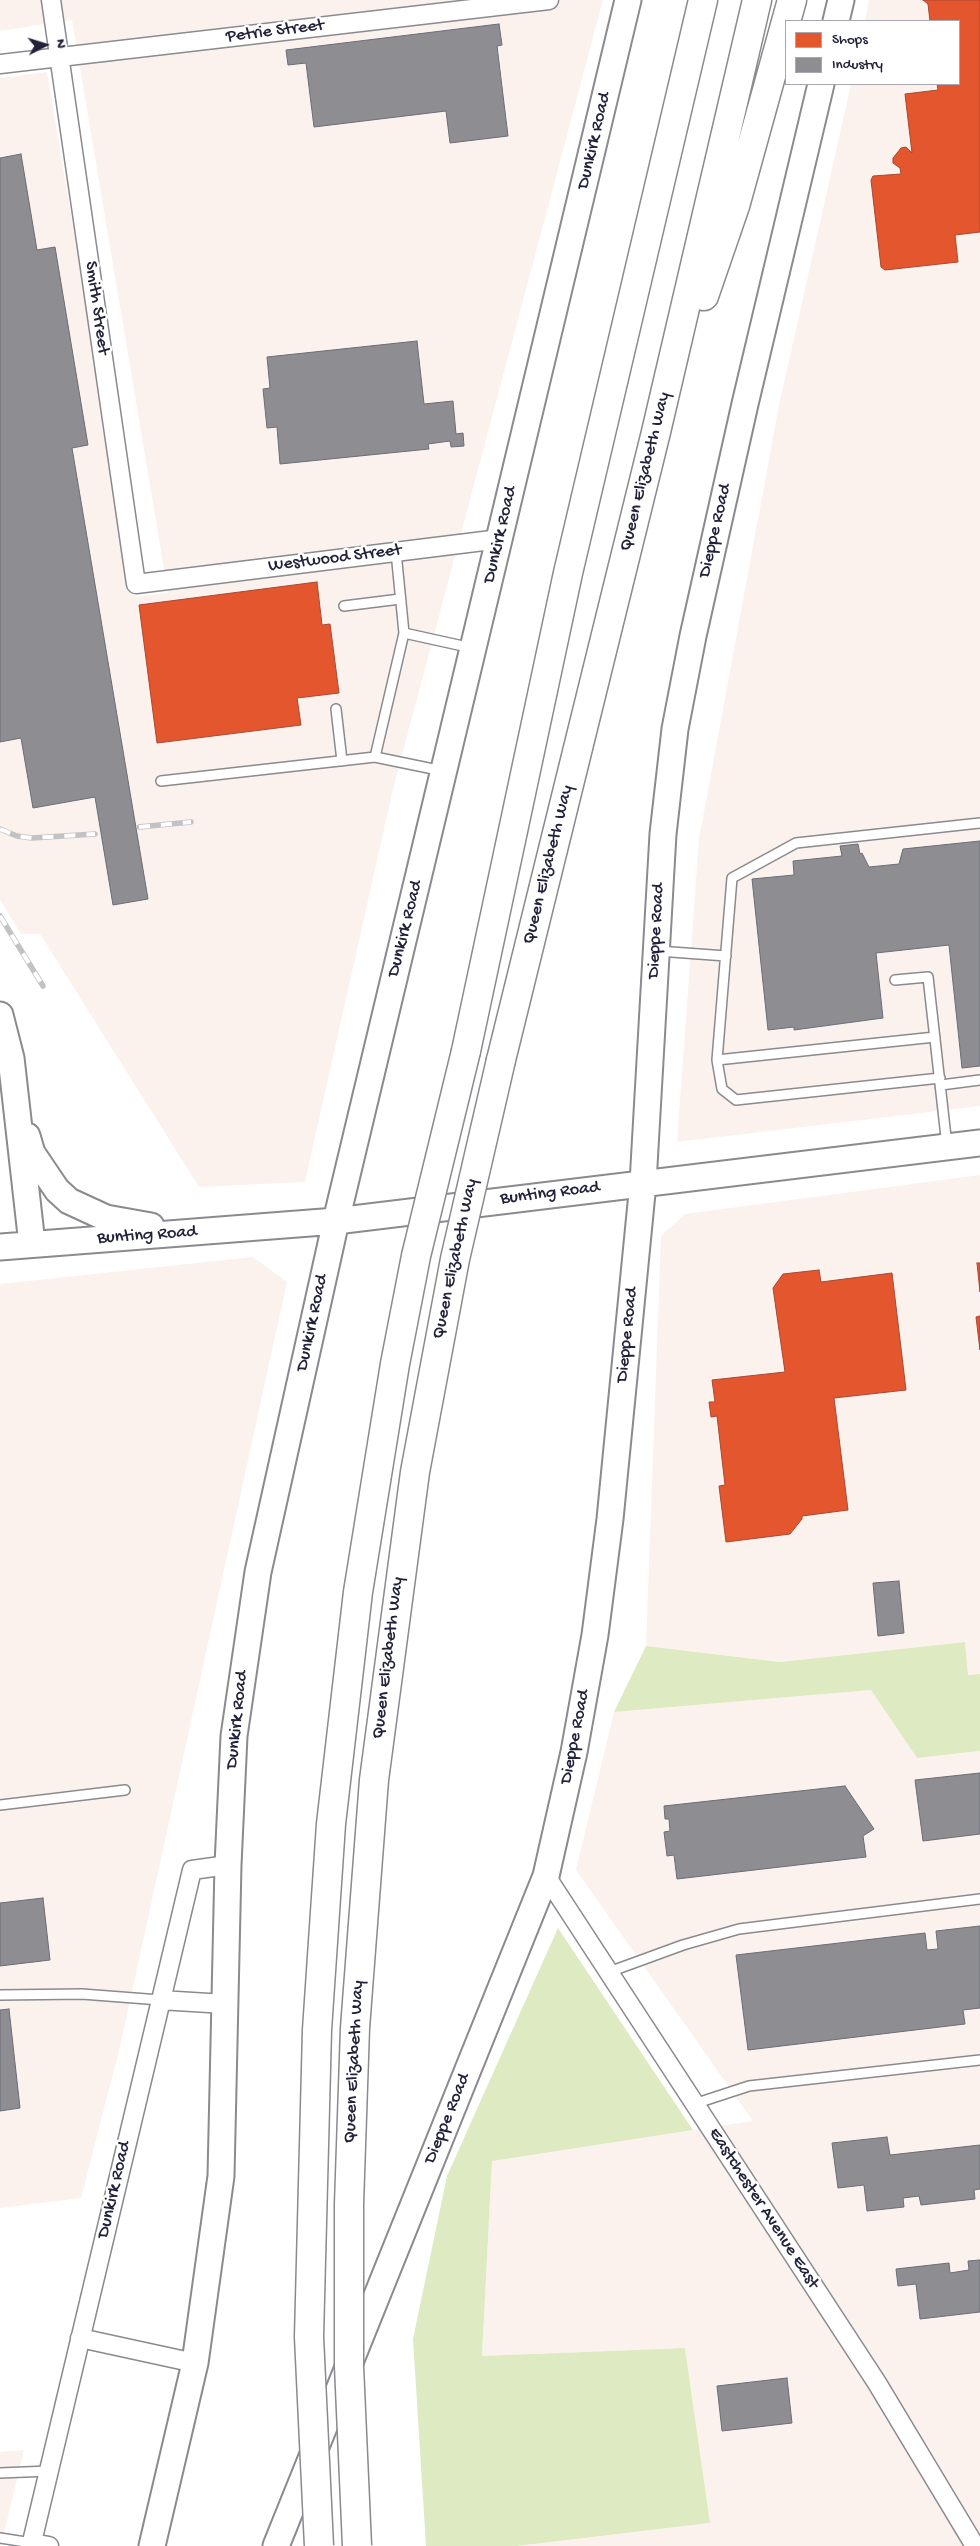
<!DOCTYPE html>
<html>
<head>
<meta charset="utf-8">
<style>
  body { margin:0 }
  #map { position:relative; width:980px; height:2546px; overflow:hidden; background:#fff; font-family:"Gochi Hand",sans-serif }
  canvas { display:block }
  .legend { position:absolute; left:785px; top:20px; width:175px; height:65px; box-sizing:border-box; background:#fff; border:1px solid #a7a7b1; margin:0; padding:6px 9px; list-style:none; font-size:15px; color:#22223b }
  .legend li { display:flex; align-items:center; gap:10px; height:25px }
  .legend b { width:25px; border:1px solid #a7a7b1 }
  .north { position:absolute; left:20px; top:20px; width:50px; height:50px; -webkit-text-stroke:4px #fff; paint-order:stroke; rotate:85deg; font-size:14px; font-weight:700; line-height:20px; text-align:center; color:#22223b }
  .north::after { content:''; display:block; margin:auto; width:18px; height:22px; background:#22223b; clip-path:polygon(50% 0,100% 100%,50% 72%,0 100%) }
</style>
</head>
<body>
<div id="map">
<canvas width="980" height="2546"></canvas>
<ul class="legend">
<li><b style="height:14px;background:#e4572e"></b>Shops</li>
<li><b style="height:14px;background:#8d8d92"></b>Industry</li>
</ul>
<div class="north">N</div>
</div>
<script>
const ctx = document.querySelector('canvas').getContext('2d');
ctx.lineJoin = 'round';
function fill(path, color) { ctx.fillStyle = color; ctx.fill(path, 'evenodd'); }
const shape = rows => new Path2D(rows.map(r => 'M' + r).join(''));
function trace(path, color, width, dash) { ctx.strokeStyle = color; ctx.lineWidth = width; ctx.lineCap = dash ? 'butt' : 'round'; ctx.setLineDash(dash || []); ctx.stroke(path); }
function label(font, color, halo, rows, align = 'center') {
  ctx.font = font + ' "Gochi Hand",sans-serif'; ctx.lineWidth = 5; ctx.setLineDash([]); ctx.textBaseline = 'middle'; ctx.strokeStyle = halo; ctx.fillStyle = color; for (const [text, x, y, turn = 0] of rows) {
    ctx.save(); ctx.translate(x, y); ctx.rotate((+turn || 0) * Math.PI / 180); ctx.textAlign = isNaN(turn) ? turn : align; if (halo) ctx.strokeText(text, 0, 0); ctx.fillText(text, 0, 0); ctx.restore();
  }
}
fill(shape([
  [0,0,603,0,393,789,305,1182,199,1187,40,934,21,934,0,900,0,78,47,72,135,597,168,593,72,20,0,31],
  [869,0,980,0,980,1106,677,1142,699,839,779,405,851,84,959,84,959,21,865,21],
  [980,1175,980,1674,968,1675,965,1642,780,1662,646,1646,661,1236,685,1214],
  [253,1257,287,1282,119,2051,81,2198,0,2208,0,1284],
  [871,1690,917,1758,980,1751,980,2546,517,2546,710,2523,685,2348,482,2356,492,2160,753,2121,576,1870,614,1712],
  [24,2450,1,2546,0,2546,0,2452]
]), '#fbf2ee');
fill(shape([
  [965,1642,968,1675,980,1674,980,1751,917,1758,871,1690,614,1712,646,1646,780,1662],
  [558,1928,693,2130,492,2161,482,2356,685,2348,710,2523,517,2546,426,2546,413,2339,447,2176]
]), '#deebc2');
const shops = shape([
  [923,0,980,0,980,232,955,235,958,262,885,270,881,267,871,180,873,176,901,174,900,168,893,163,893,158,901,148,906,147,912,153,905,94,938,90,937,84,959,84,959,21,930,21,928,4,923,0],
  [317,582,322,625,330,624,339,693,297,698,301,725,157,743,139,605,317,582],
  [977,1263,980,1263,980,1292,977,1263],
  [819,1270,821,1282,892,1273,906,1390,834,1398,848,1510,802,1516,802,1519,790,1534,726,1542,719,1486,725,1485,717,1416,711,1417,709,1402,715,1402,712,1380,785,1372,773,1288,783,1274,819,1270],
  [980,1316,980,1350,976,1317,980,1316]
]);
fill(shops, '#e4572e');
trace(shops, '#aa4732', 1);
const industry = shape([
  [499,24,502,45,497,46,508,136,450,143,446,111,314,127,306,63,288,65,286,50,499,24],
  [21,154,37,250,55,247,88,445,72,448,148,899,113,905,95,797,33,808,21,738,0,742,0,158,21,154],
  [417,341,424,404,453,401,456,434,463,433,464,446,451,447,450,441,428,444,429,449,280,464,277,427,267,428,263,389,270,388,267,357,417,341],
  [980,841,980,1066,962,1068,949,945,876,953,883,1018,794,1030,794,1027,768,1030,752,879,794,875,793,861,842,856,840,846,858,844,860,854,862,853,869,867,899,864,903,849,980,841],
  [899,1581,904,1633,878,1636,873,1583,899,1581],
  [980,1773,980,1834,923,1841,915,1780,980,1773],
  [845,1786,874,1829,863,1836,866,1857,677,1879,674,1855,667,1856,664,1832,670,1831,669,1819,665,1819,664,1806,845,1786],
  [43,1898,50,1960,0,1966,0,1903,43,1898],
  [980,1926,980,2008,963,2010,965,2024,748,2050,736,1955,925,1933,927,1950,938,1949,936,1931,980,1926],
  [9,2009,20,2108,0,2111,0,2010,9,2009],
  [887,2137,890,2155,980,2145,980,2189,974,2190,975,2199,921,2205,919,2196,903,2198,904,2207,867,2211,864,2185,838,2188,832,2143,887,2137],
  [980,2260,980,2312,920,2319,916,2284,898,2286,896,2269,949,2263,950,2273,969,2270,968,2261,980,2260],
  [787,2378,792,2423,722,2431,717,2386,787,2378]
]);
fill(industry, '#8d8d92');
trace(industry, '#6d6d78', 1);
const lane = shape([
  [344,606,400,599],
  [404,633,472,648],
  [336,709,342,761],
  [375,757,443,771],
  [161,781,375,757,404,633,396,552],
  [658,951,726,956],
  [895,980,928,977,947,1146],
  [935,1037,717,1060,732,878,796,843,980,823],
  [717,1060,722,1089,736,1100,940,1078],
  [941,1085,980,1080],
  [0,1805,125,1790],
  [609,1972,683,1945,739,1929,980,1899],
  [0,1995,82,1994,160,2000],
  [694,2104,749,2086,980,2060],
  [0,2473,49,2471],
  [0,2538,32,2543]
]);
const street = shape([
  [51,0,136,584,500,539],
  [0,64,549,0],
  [546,1876,877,2383,975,2546],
  [160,2000,225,2004],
  [80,2338,195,2363],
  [32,2543,49,2546],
  [31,2546,192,1870,228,1865]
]);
const secondary = shape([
  [836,21,841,0],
  [0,1015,11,1058,32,1244],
  [27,1136,32,1153,57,1190,69,1201,106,1218,151,1226],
  [0,1247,336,1221,980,1143],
  [152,2546,195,2363,221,2176,228,1865,234,1736,258,1572,336,1221,628,0],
  [276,2546,546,1876,574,1752,595,1635,610,1519,643,1183,663,834,675,729,693,636,745,404,821,84]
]);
const highway = shape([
  [704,296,735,206,792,0],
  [466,1051,568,573,703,0],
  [501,1060,656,432,757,0]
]);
trace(lane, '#8a8a8f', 12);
trace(street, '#8a8a8f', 21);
trace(secondary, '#8a8a8f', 29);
trace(highway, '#8a8a8f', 31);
trace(lane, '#fff', 9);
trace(street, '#fff', 18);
trace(secondary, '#fff', 25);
trace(highway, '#fff', 28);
const rail = shape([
  [139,827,191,822],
  [0,829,17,836,32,838,95,834],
  [0,916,43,986]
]);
trace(rail, '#c2c2c4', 5.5);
trace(rail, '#fff', 4, [11]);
const highwayBridge = shape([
  [319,2546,309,2337,317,2030,331,1824,358,1592,395,1364,416,1256,466,1051],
  [357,2546,349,2366,349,2204,355,2028,374,1780,415,1472,455,1259,501,1060]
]);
trace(highwayBridge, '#8a8a8f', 31, []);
trace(highwayBridge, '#fff', 28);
label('18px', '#22223b', '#fff', [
  ["Petrie Street",275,32,-7],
  ["Dunkirk Road",595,141,-77],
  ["Smith Street",96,308,82],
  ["Queen Elizabeth Way",646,472,-76],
  ["Dieppe Road",716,531,-77],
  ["Dunkirk Road",501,535,-77],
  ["Westwood Street",335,559,-7],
  ["Queen Elizabeth Way",549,865,-76],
  ["Dunkirk Road",406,929,-76],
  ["Dieppe Road",657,931,-87],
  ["Bunting Road",550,1194,-7],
  ["Bunting Road",147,1236,-4],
  ["Queen Elizabeth Way",456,1259,-78],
  ["Dunkirk Road",313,1323,-78],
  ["Dieppe Road",628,1335,-84],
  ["Queen Elizabeth Way",389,1658,-83],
  ["Dunkirk Road",238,1720,-84],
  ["Dieppe Road",576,1737,-79],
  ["Queen Elizabeth Way",355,2062,-87],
  ["Dieppe Road",448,2119,-68],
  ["Dunkirk Road",115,2190,-77],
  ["Eastchester Avenue East",763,2209,57]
]);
</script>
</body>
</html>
